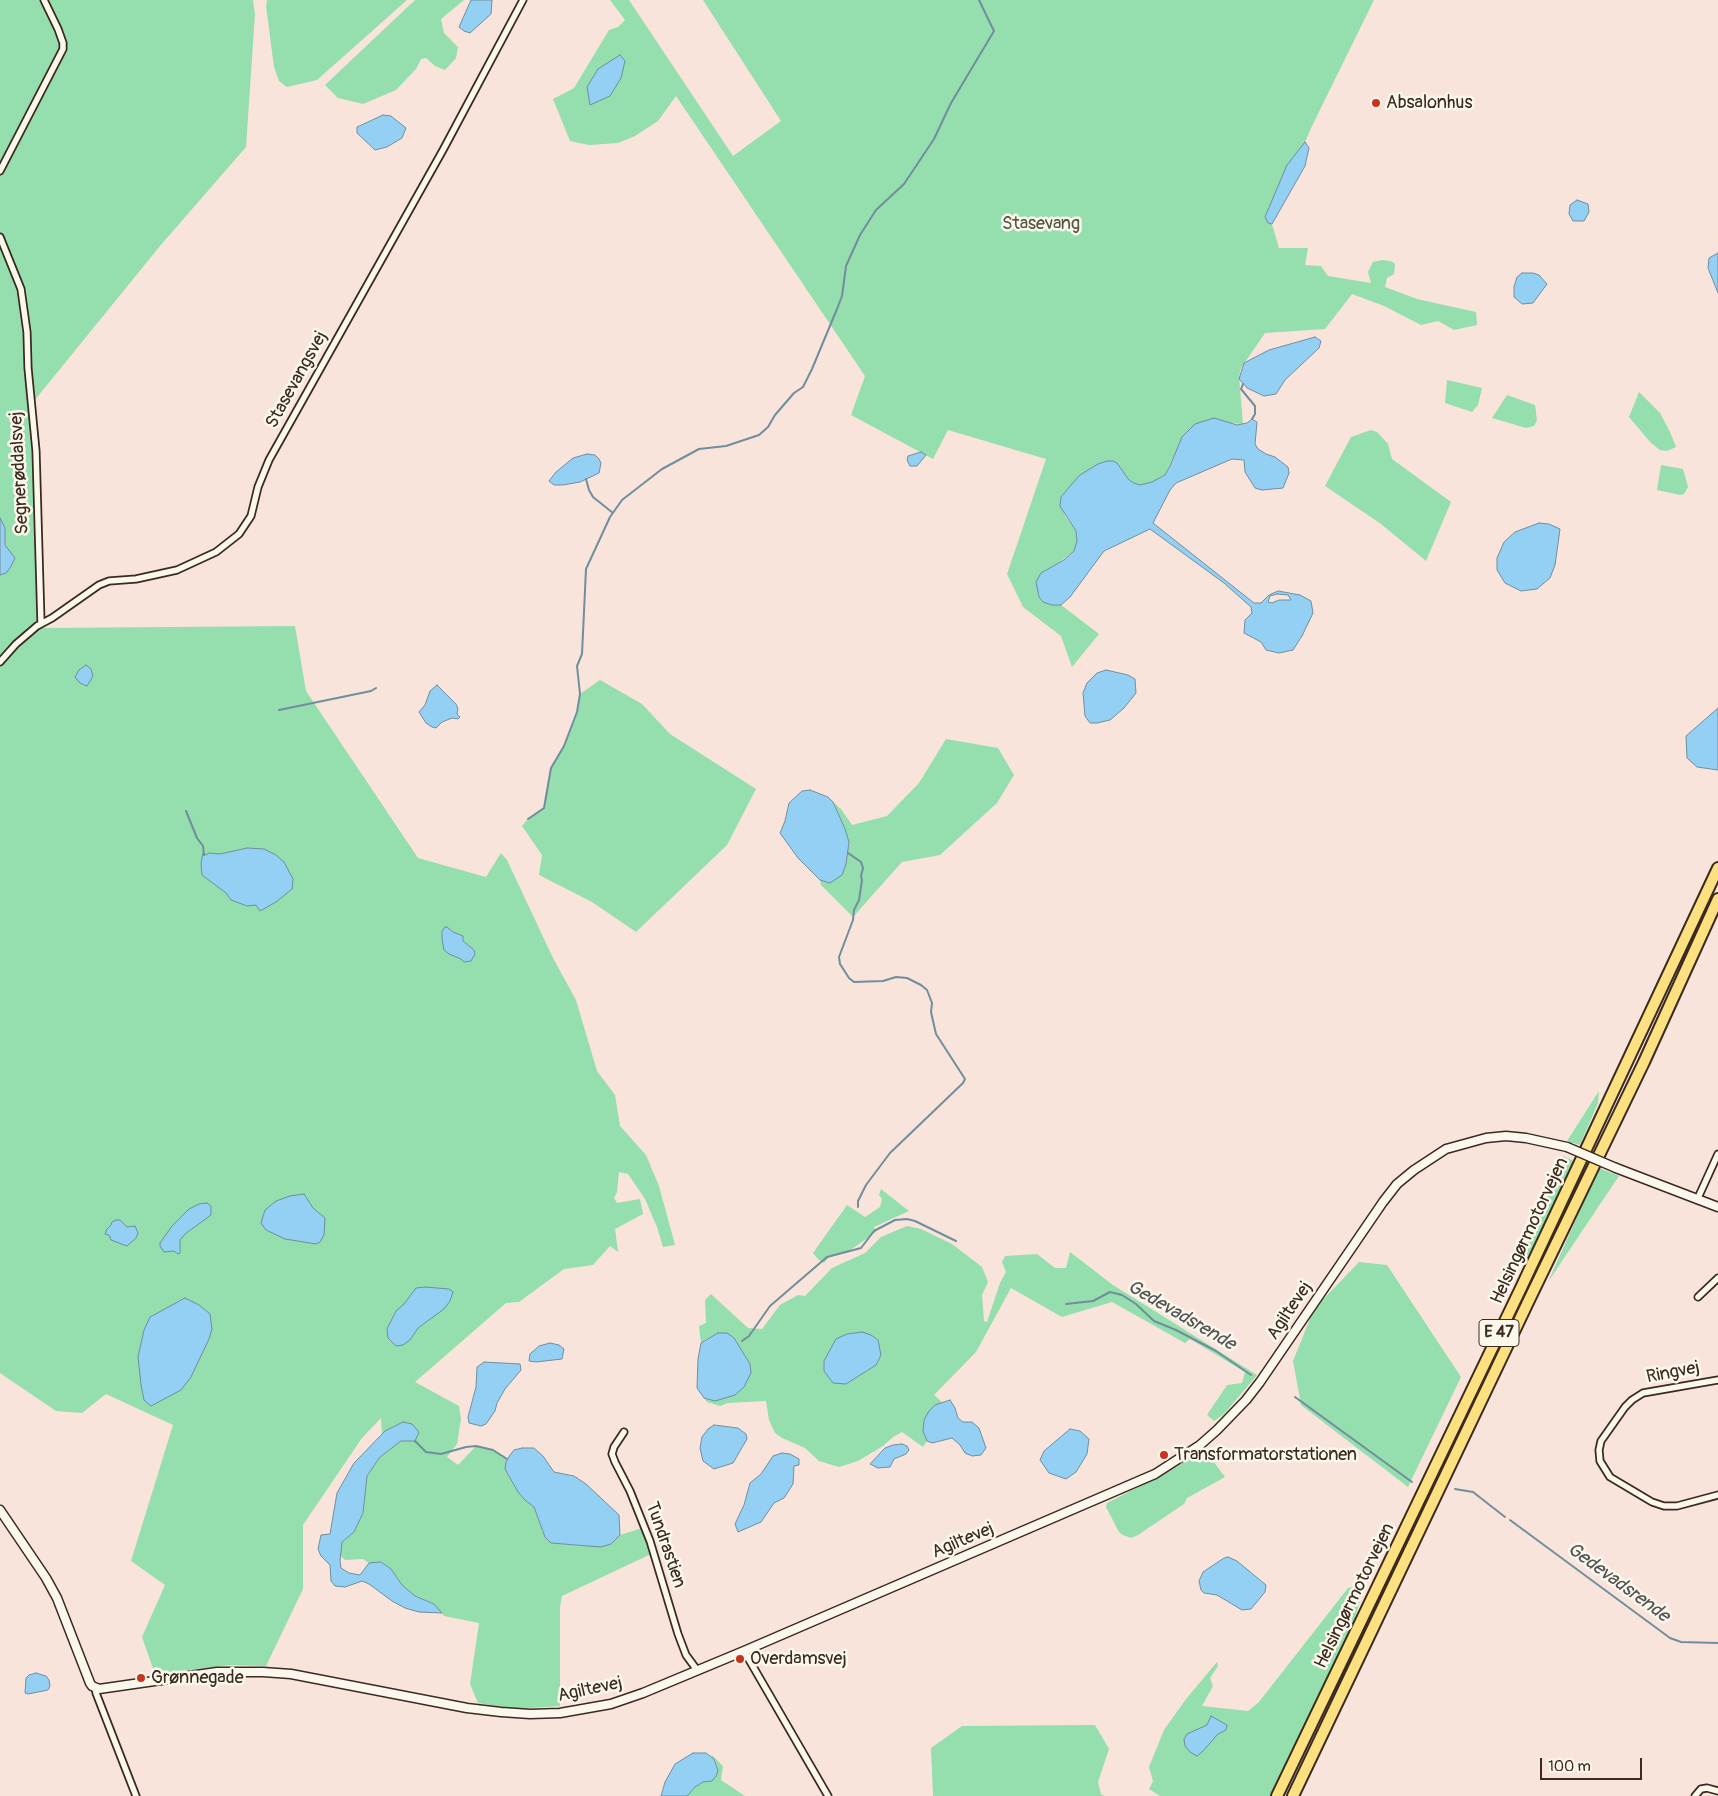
<!DOCTYPE html>
<html>
<head>
<meta charset="utf-8">
<style>
  body { margin:0 }
  #map { position:relative; width:1718px; height:1796px; overflow:hidden; background:#f9e4db; font-family:Pangolin,sans-serif }
  canvas { display:block }
  .scale { position:absolute; left:1540px; top:1758px; width:102px; height:22px; box-sizing:border-box; border:2px solid #3b2a1e; border-top:0; padding-left:6px; font-size:15px; line-height:18px; white-space:nowrap; color:#3b2a1e; -webkit-text-stroke:4px #fbf7ec; paint-order:stroke }
</style>
</head>
<body>
<div id="map">
<canvas width="1718" height="1796"></canvas>
<div class="scale">100 m</div>
</div>
<script>
const ctx = document.querySelector('canvas').getContext('2d');
ctx.lineJoin = 'round';
function fill(path, color) { ctx.fillStyle = color; ctx.fill(path, 'evenodd'); }
const shape = rows => new Path2D(rows.map(r => 'M' + r).join(''));
function trace(path, color, width, dash) { ctx.strokeStyle = color; ctx.lineWidth = width; ctx.lineCap = dash ? 'butt' : 'round'; ctx.setLineDash(dash || []); ctx.stroke(path); }
function label(font, color, halo, rows, align = 'center') {
  ctx.font = font + ' Pangolin,sans-serif'; ctx.lineWidth = 5; ctx.setLineDash([]); ctx.textBaseline = 'middle'; ctx.strokeStyle = halo; ctx.fillStyle = color; for (const [text, x, y, turn = 0] of rows) {
    ctx.save(); ctx.translate(x, y); ctx.rotate((+turn || 0) * Math.PI / 180); ctx.textAlign = isNaN(turn) ? turn : align; if (halo) ctx.strokeText(text, 0, 0); ctx.fillText(text, 0, 0); ctx.restore();
  }
}
fill(shape([
  [0,0,253,0,255,14,246,147,160,246,34,401,40,628,295,626,306,691,418,858,486,877,501,853,507,860,553,958,576,1000,597,1071,615,1095,620,1126,646,1155,659,1186,675,1245,663,1247,657,1227,645,1199,628,1174,619,1172,617,1192,614,1198,617,1203,640,1199,643,1214,615,1229,618,1252,610,1246,593,1265,564,1269,519,1302,506,1303,415,1382,459,1406,461,1419,457,1444,447,1457,458,1465,476,1446,493,1450,507,1459,506,1462,506,1471,509,1477,525,1500,534,1507,545,1537,551,1543,585,1546,611,1544,620,1535,642,1528,651,1554,562,1596,560,1607,560,1706,514,1709,478,1703,470,1684,479,1623,444,1616,434,1604,415,1596,402,1585,391,1569,381,1562,369,1563,363,1559,345,1560,340,1555,342,1542,354,1532,363,1513,367,1476,380,1457,401,1441,415,1440,385,1431,382,1434,381,1418,362,1438,303,1525,303,1589,266,1666,230,1665,155,1674,142,1637,165,1585,131,1561,173,1425,106,1394,82,1413,56,1411,0,1373],
  [267,0,407,0,317,80,287,87,279,81,274,67,266,6],
  [415,0,464,0,441,19,444,33,458,47,456,58,445,70,435,66,426,58,421,59,416,69,396,90,363,104,338,98,325,85],
  [610,0,629,0,733,156,781,121,703,0,1374,0,1312,126,1305,142,1287,165,1265,217,1268,223,1272,224,1279,248,1308,248,1305,265,1321,266,1328,276,1371,283,1368,272,1373,262,1382,260,1391,261,1395,264,1394,274,1387,278,1385,287,1417,299,1476,312,1477,325,1454,330,1438,321,1421,325,1384,306,1352,294,1325,329,1265,333,1241,368,1239,376,1243,424,1230,423,1176,452,1165,475,1152,482,1140,485,1134,483,1129,480,1117,463,1080,475,1061,497,1065,516,1076,531,1077,541,1074,551,1053,567,1052,605,1061,605,1099,634,1072,667,1061,636,1023,607,1007,574,1046,459,948,430,933,459,851,415,865,376,676,96,658,121,635,136,618,143,589,145,570,141,553,99,574,88,609,30,618,27,625,20],
  [1447,380,1482,388,1478,405,1472,412,1445,403],
  [1639,392,1660,413,1670,432,1676,447,1667,451,1660,450,1651,443,1629,417],
  [1507,395,1535,405,1537,420,1534,426,1526,428,1492,418],
  [1371,430,1377,432,1388,444,1392,459,1451,502,1426,561,1381,524,1325,486,1351,437],
  [1661,465,1683,469,1688,487,1684,494,1680,495,1657,490],
  [600,680,642,704,670,734,756,789,727,845,636,932,592,902,539,875,542,855,522,826,528,819,544,808,551,768,564,746,577,712,580,694],
  [946,739,998,748,1014,775,997,803,940,855,902,862,853,917,821,885,820,880,830,883,845,829,833,802,841,809,852,825,887,816,919,783],
  [1599,1091,1598,1103,1580,1145,1567,1141],
  [1563,1156,1574,1161,1525,1265,1520,1260],
  [1599,1168,1619,1176,1548,1282],
  [881,1189,909,1211,874,1227,876,1232,849,1251,830,1256,824,1263,818,1259,813,1253,847,1205,865,1217,880,1207,882,1199,879,1195],
  [907,1226,921,1229,952,1244,982,1267,988,1282,982,1295,984,1321,987,1322,1000,1283,1006,1272,1002,1262,1005,1256,1037,1254,1055,1268,1066,1268,1070,1252,1113,1285,1257,1375,1224,1414,1214,1421,1207,1415,1227,1385,1242,1383,1245,1372,1190,1339,1185,1343,1112,1302,1062,1317,1011,1288,976,1352,934,1395,943,1403,938,1405,923,1431,927,1441,923,1447,902,1432,893,1437,883,1446,858,1461,839,1467,819,1461,805,1448,782,1438,775,1433,769,1420,766,1401,728,1403,720,1406,707,1402,704,1398,715,1401,737,1343,734,1338,708,1338,701,1343,699,1326,706,1323,705,1300,711,1294,748,1328,762,1329,780,1305,798,1295,805,1296,832,1268,865,1253,881,1237],
  [1359,1262,1387,1265,1461,1377,1408,1487,1301,1405,1293,1361,1314,1309],
  [1199,1452,1207,1453,1225,1477,1187,1498,1184,1504,1138,1535,1131,1538,1123,1535,1119,1532,1106,1507,1107,1503,1170,1471],
  [1365,1585,1353,1624,1270,1796,1160,1796,1149,1789,1153,1781,1149,1767,1164,1730,1186,1699,1217,1662,1218,1666,1210,1678,1213,1686,1202,1706,1248,1711,1259,1702,1348,1588],
  [1095,1725,1109,1749,1098,1782,1101,1794,1104,1796,933,1796,931,1748,962,1726],
  [711,1754,723,1766,721,1780,745,1796,687,1796,695,1787,703,1782,712,1781,718,1771,716,1764]
]), '#95dead');
const water = shape([
  [471,0,492,0,491,14,470,33,464,31,459,27,471,0],
  [620,55,625,61,621,78,610,96,590,105,587,87,598,69,620,55],
  [383,115,391,116,406,128,402,138,387,147,375,150,357,133,357,127,383,115],
  [1305,142,1309,148,1305,166,1272,224,1268,223,1265,217,1287,165,1305,142],
  [1577,200,1588,204,1589,212,1584,221,1573,221,1569,214,1570,205,1577,200],
  [1718,253,1718,293,1708,268,1709,258,1718,253],
  [1522,273,1533,273,1539,275,1547,284,1533,303,1522,304,1514,297,1514,287,1517,277,1522,273],
  [1315,337,1321,341,1319,348,1285,380,1276,394,1264,396,1247,388,1239,379,1244,363,1269,350,1315,337],
  [1214,418,1237,425,1247,423,1252,419,1257,422,1255,444,1258,449,1266,454,1275,457,1288,467,1289,473,1283,488,1262,490,1255,488,1245,472,1244,460,1232,459,1176,483,1170,490,1153,523,1254,603,1261,603,1269,595,1278,591,1300,595,1311,601,1313,613,1302,636,1293,650,1279,653,1266,650,1261,642,1244,633,1245,620,1252,613,1251,607,1224,583,1150,529,1104,551,1070,597,1061,605,1052,605,1043,602,1039,597,1036,582,1041,573,1064,560,1074,551,1077,541,1076,531,1060,506,1061,497,1071,485,1080,475,1098,464,1107,461,1113,461,1117,463,1129,480,1134,483,1140,485,1152,482,1165,475,1170,466,1182,437,1195,424,1214,418],
  [1277,594,1288,595,1291,600,1279,600,1272,603,1268,602,1270,596,1277,594],
  [921,452,926,455,917,466,910,466,907,460,908,456,921,452],
  [587,454,595,455,599,459,601,463,599,473,580,482,563,485,554,485,549,481,556,472,573,458,587,454],
  [0,518,5,528,5,545,15,558,10,568,6,573,0,575,0,518],
  [1539,523,1549,524,1560,529,1555,565,1550,578,1537,589,1521,591,1505,583,1497,570,1497,558,1504,542,1515,532,1539,523],
  [86,665,91,669,93,676,87,686,80,683,75,677,79,670,86,665],
  [1106,670,1128,675,1135,679,1136,693,1124,708,1110,720,1097,723,1090,723,1085,716,1083,693,1087,683,1097,673,1106,670],
  [437,685,456,704,458,709,457,714,460,717,458,719,452,718,442,722,436,728,432,727,426,723,419,712,425,705,430,691,437,685],
  [1718,708,1718,770,1697,767,1687,758,1686,736,1718,708],
  [810,790,828,797,833,802,845,829,849,842,846,864,842,875,830,883,820,880,798,858,780,833,785,821,789,803,802,791,810,790],
  [247,848,264,849,276,855,284,862,293,879,292,889,276,902,260,911,256,905,247,906,231,900,226,893,202,875,201,864,203,853,206,855,209,853,220,854,247,848],
  [445,927,447,927,453,932,463,936,463,941,474,950,475,954,471,961,464,962,461,959,449,954,444,950,442,939,442,931,445,927],
  [304,1194,313,1208,325,1218,324,1235,320,1242,316,1244,285,1239,266,1230,261,1223,265,1210,276,1201,290,1196,304,1194],
  [207,1203,211,1206,211,1215,185,1234,180,1240,180,1253,178,1254,174,1251,164,1252,160,1246,160,1243,172,1226,189,1209,199,1204,207,1203],
  [116,1220,120,1220,127,1227,135,1226,138,1233,136,1238,127,1246,111,1240,109,1235,105,1234,107,1229,111,1225,112,1222,116,1220],
  [425,1287,449,1289,453,1292,450,1301,444,1309,418,1328,410,1340,403,1345,396,1346,388,1338,387,1329,396,1311,404,1304,416,1288,425,1287],
  [185,1298,199,1305,210,1314,212,1329,209,1339,191,1377,181,1390,151,1406,144,1400,141,1385,138,1357,144,1330,150,1317,185,1298],
  [862,1332,871,1335,878,1340,881,1355,876,1365,846,1384,833,1383,824,1371,824,1361,836,1339,847,1334,862,1332],
  [718,1333,727,1333,734,1338,750,1364,751,1373,744,1387,735,1395,715,1401,704,1398,697,1388,698,1359,701,1343,718,1333],
  [550,1343,559,1345,564,1349,562,1359,536,1362,529,1361,530,1354,539,1346,550,1343],
  [484,1362,520,1364,521,1370,505,1389,497,1403,495,1411,486,1424,481,1426,469,1423,468,1417,476,1387,477,1367,484,1362],
  [950,1400,955,1408,958,1418,963,1422,972,1422,979,1428,986,1448,981,1455,972,1456,965,1453,960,1445,952,1438,932,1443,927,1441,923,1431,924,1420,929,1411,935,1405,950,1400],
  [403,1422,412,1424,419,1432,415,1441,401,1441,380,1457,367,1476,363,1513,354,1532,342,1542,340,1561,341,1568,349,1573,360,1575,369,1563,381,1562,391,1569,402,1585,415,1596,434,1604,442,1613,419,1612,405,1608,392,1601,369,1584,362,1581,345,1587,335,1586,331,1581,330,1565,321,1556,318,1549,321,1535,330,1534,337,1493,354,1463,385,1431,403,1422],
  [714,1425,738,1428,746,1434,747,1439,733,1463,714,1469,703,1461,700,1448,702,1437,708,1429,714,1425],
  [1070,1429,1080,1431,1089,1439,1087,1454,1076,1472,1066,1479,1049,1473,1040,1460,1044,1451,1070,1429],
  [902,1444,907,1446,909,1450,906,1454,894,1459,890,1467,878,1468,870,1464,885,1448,893,1445,902,1444],
  [522,1448,534,1448,543,1456,554,1472,574,1476,586,1484,619,1515,620,1535,611,1544,601,1547,551,1543,545,1537,534,1507,525,1500,518,1492,505,1469,506,1462,510,1455,514,1450,522,1448],
  [782,1453,790,1454,799,1459,799,1465,794,1466,793,1484,784,1498,774,1503,761,1522,738,1532,735,1524,744,1505,750,1483,761,1474,773,1456,782,1453],
  [1228,1557,1237,1561,1266,1585,1265,1592,1251,1609,1242,1610,1217,1595,1204,1593,1201,1590,1199,1581,1203,1572,1224,1558,1228,1557],
  [36,1673,46,1676,49,1680,50,1686,48,1690,28,1694,25,1693,26,1678,29,1675,36,1673],
  [1211,1716,1227,1725,1226,1730,1218,1734,1203,1751,1197,1756,1190,1752,1185,1746,1184,1739,1187,1734,1207,1725,1211,1716],
  [693,1753,706,1753,714,1759,718,1771,716,1776,712,1781,703,1782,695,1787,687,1796,661,1796,665,1782,675,1764,693,1753]
]);
fill(water, '#93d0f3');
trace(water, '#708e9e', 1);
trace(shape([
  [1243,384,1241,389,1255,406,1255,414,1252,419],
  [586,479,589,490,593,497,613,513],
  [279,710,371,691,376,688],
  [186,811,197,838,203,846,204,855],
  [528,819,544,808,551,768,564,746,577,712,580,694,577,666,582,654,586,569,610,517,622,500,662,469,699,449,726,446,759,435,768,427,775,415,794,393,803,387,812,369,837,309,842,296,846,266,860,235,876,210,904,184,934,139,951,103,994,31,979,0],
  [848,853,861,862,863,868,861,876,862,880,859,900,854,910,853,920,839,957,840,964,849,978,854,982,883,981,896,977,907,978,921,985,927,990,932,1003,931,1012,936,1034,965,1079,963,1083,890,1153,866,1185,858,1201,858,1207],
  [1066,1304,1093,1301,1110,1292,1122,1295,1136,1304,1154,1321,1176,1330,1216,1351,1251,1375],
  [742,1341,749,1336,770,1306,827,1257,861,1248,874,1231,895,1220,907,1219,915,1221,956,1241],
  [1295,1397,1412,1482],
  [415,1441,426,1452,441,1454,466,1447,476,1446,493,1450,507,1459],
  [1455,1489,1473,1492,1505,1517],
  [1510,1520,1670,1638,1681,1642,1718,1643]
]), '#708e9e', 2);
const street = shape([
  [0,171,63,49,63,43,58,29,44,0],
  [0,237,21,289,27,332,28,368,36,451,41,623],
  [0,662,16,644,37,626,52,618,99,585,109,581,136,579,177,570,216,552,239,534,251,516,258,487,269,460,443,150,523,0],
  [1697,1200,1718,1154],
  [1698,1297,1718,1278],
  [1718,1380,1643,1393,1632,1400,1625,1407,1601,1441,1599,1450,1600,1461,1610,1477,1652,1502,1664,1506,1677,1506,1718,1495],
  [624,1432,614,1447,612,1454,615,1462,630,1491,650,1541,678,1634,686,1655,697,1670],
  [744,1651,828,1796],
  [95,1687,96,1693,136,1796],
  [1695,1796,1701,1789,1707,1788,1718,1791]
]);
const secondary = shape([
  [1616,1168,1718,1207],
  [0,1510,46,1578,57,1598,90,1683,92,1686,99,1689,217,1672,263,1672,291,1674,467,1708,501,1712,530,1714,560,1713,611,1704,643,1693,744,1651,1155,1474,1200,1445,1217,1430,1246,1400,1260,1382,1383,1202,1397,1184,1414,1170,1446,1149,1486,1138,1506,1136,1526,1138,1567,1147]
]);
const highway = shape([
  [1277,1796,1520,1290,1718,868],
  [1293,1796,1530,1298,1644,1062,1718,899]
]);
trace(street, '#3b2a1e', 9);
trace(secondary, '#3b2a1e', 11);
trace(highway, '#3b2a1e', 14);
trace(street, '#fbf7ec', 5.5);
trace(secondary, '#fbf7ec', 8);
trace(highway, '#fde080', 10);
const secondaryBridge = shape([
  [1567,1147,1616,1168]
]);
trace(secondaryBridge, '#3b2a1e', 11, []);
trace(secondaryBridge, '#fbf7ec', 8);
for (const [x, y, r, color] of [
  [1376,103,5,"#c8321e"],
  [1164,1455,5,"#c8321e"],
  [740,1659,5,"#c8321e"],
  [141,1678,5,"#c8321e"]
]) { const dot = new Path2D(); dot.arc(x, y, r, 0, 2 * Math.PI); ctx.fillStyle = color; ctx.fill(dot); trace(dot, '#fbf7ec', 2); }
for (const [x, y, w] of [
  [1499,1333,40]
]) { const box = new Path2D(); box.roundRect(x - w / 2, y - 13.5, w, 27, 4); ctx.fillStyle = '#fbf7ec'; ctx.fill(box); trace(box, '#3b2a1e', 1); }
label('bold 16px', '#3b2a1e', null, [
  ["E 47",1499,1333]
]);
label('18px', '#3b2a1e', '#fbf7ec', [
  ["Absalonhus",1386,103],
  ["Transformatorstationen",1174,1455],
  ["Overdamsvej",750,1659],
  ["Grønnegade",151,1678]
], 'left');
label('18px', '#525742', '#fbf7ec', [
  ["Stasevang",1041,224]
]);
label('18px', '#3b2a1e', '#fbf7ec', [
  ["Stasevangsvej",297,380,-61],
  ["Segnerøddalsvej",20,473,-93],
  ["Helsingørmotorvejen",1530,1231,-65],
  ["Agiltevej",1290,1311,-56],
  ["Ringvej",1673,1373,-11],
  ["Agiltevej",963,1541,-23],
  ["Tundrastien",665,1545,71],
  ["Helsingørmotorvejen",1355,1596,-64],
  ["Agiltevej",590,1690,-12]
]);
label('italic 19px', '#515453', '#fbf7ec', [
  ["Gedevadsrende",1181,1316,30],
  ["Gedevadsrende",1618,1583,36]
]);
</script>
</body>
</html>
